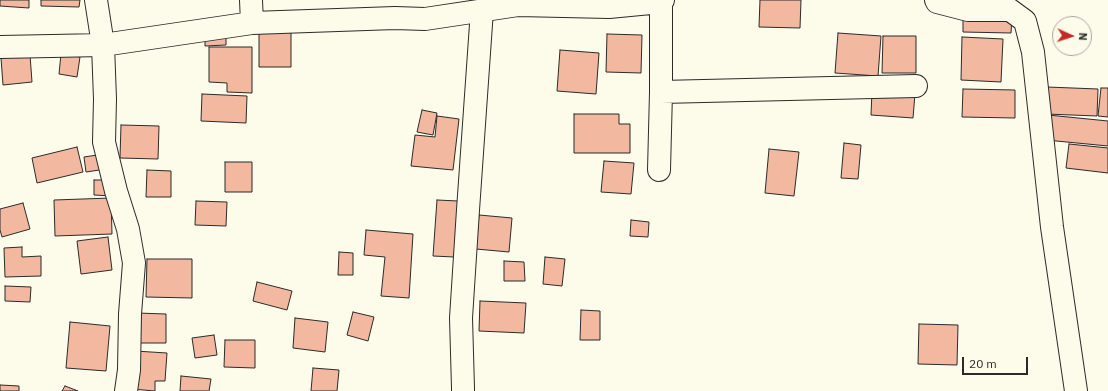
<!DOCTYPE html>
<html>
<head>
<meta charset="utf-8">
<style>
  body { margin:0 }
  #map { position:relative; width:1108px; height:391px; overflow:hidden; background:#fdfbea; font-family:"IBM Plex Sans",sans-serif }
  canvas { display:block }
  .north { position:absolute; left:1052px; top:16px; width:40px; height:40px; box-sizing:border-box; background:#fdfbea; border:1px solid #a9a89e; border-radius:50%; rotate:93deg; font-size:11px; font-weight:700; line-height:16px; text-align:center; color:#2b2b2b }
  .north::after { content:''; display:block; margin:auto; width:14px; height:18px; background:#c62828; clip-path:polygon(50% 0,100% 100%,50% 72%,0 100%) }
  .scale { position:absolute; left:962px; top:357px; width:66px; height:18px; box-sizing:border-box; border:2px solid #2b2b2b; border-top:0; padding-left:5px; font-size:12px; line-height:14px; white-space:nowrap; color:#2b2b2b; -webkit-text-stroke:3px #fdfbea; paint-order:stroke }
</style>
</head>
<body>
<div id="map">
<canvas width="1108" height="391"></canvas>
<div class="north">N</div>
<div class="scale">20 m</div>
</div>
<script>
const ctx = document.querySelector('canvas').getContext('2d');
ctx.lineJoin = 'round';
function fill(path, color) { ctx.fillStyle = color; ctx.fill(path, 'evenodd'); }
const shape = rows => new Path2D(rows.map(r => 'M' + r).join(''));
function trace(path, color, width, dash) { ctx.strokeStyle = color; ctx.lineWidth = width; ctx.lineCap = dash ? 'butt' : 'round'; ctx.setLineDash(dash || []); ctx.stroke(path); }
const building = shape([
  [0,0,29,0,29,8,0,6,0,0],
  [41,0,80,0,79,7,41,6,41,0],
  [760,0,801,0,800,28,759,27,760,0],
  [963,16,1012,17,1011,33,963,32,963,16],
  [259,25,291,25,291,67,259,67,259,25],
  [226,31,226,45,205,46,205,32,226,31],
  [838,33,881,36,878,76,835,73,838,33],
  [607,34,642,35,641,73,606,72,607,34],
  [883,36,916,36,916,73,882,73,883,36],
  [962,37,1003,39,1001,82,961,80,962,37],
  [209,47,252,47,252,93,227,92,227,83,209,82,209,47],
  [560,50,599,53,596,94,557,91,560,50],
  [61,54,80,57,77,77,59,74,61,54],
  [30,55,32,82,3,85,1,58,30,55],
  [1047,87,1098,89,1097,116,1046,114,1047,87],
  [1101,88,1108,88,1108,117,1098,116,1101,88],
  [963,89,1015,90,1015,118,962,117,963,89],
  [872,91,915,94,913,118,871,115,872,91],
  [202,94,247,96,246,123,201,121,202,94],
  [422,110,437,113,433,135,417,132,422,110],
  [574,114,619,114,619,124,630,124,630,153,574,153,574,114],
  [1048,115,1108,121,1108,146,1046,140,1048,115],
  [437,116,459,119,453,170,411,166,415,135,435,137,437,116],
  [121,125,159,126,158,159,120,158,121,125],
  [844,143,861,145,858,179,841,178,844,143],
  [1069,144,1108,148,1108,173,1066,168,1069,144],
  [77,147,83,172,37,183,32,158,77,147],
  [769,149,799,152,794,196,765,193,769,149],
  [104,154,106,169,86,172,84,157,104,154],
  [604,161,634,163,631,194,601,192,604,161],
  [225,162,252,162,252,192,225,192,225,162],
  [147,170,171,171,171,197,146,197,147,170],
  [94,180,112,180,112,196,94,195,94,180],
  [111,198,112,234,55,236,54,200,111,198],
  [437,200,458,201,454,257,433,256,437,200],
  [196,201,227,202,226,226,195,225,196,201],
  [23,203,30,229,2,237,0,230,0,209,23,203],
  [479,215,512,218,509,252,476,249,479,215],
  [631,220,649,222,648,237,630,236,631,220],
  [366,230,413,234,409,298,381,296,385,257,364,255,366,230],
  [108,237,112,270,81,274,77,241,108,237],
  [22,247,22,257,41,256,41,276,5,277,4,248,22,247],
  [339,252,353,253,353,275,338,275,339,252],
  [545,257,565,259,562,286,543,284,545,257],
  [147,259,192,259,192,298,146,297,147,259],
  [504,261,524,262,525,281,504,281,504,261],
  [257,282,292,291,287,310,253,301,257,282],
  [5,286,31,287,30,302,5,301,5,286],
  [480,301,526,303,524,333,479,331,480,301],
  [581,310,600,311,600,340,580,340,581,310],
  [353,312,374,317,368,341,347,335,353,312],
  [137,313,166,314,166,343,137,343,137,313],
  [295,318,328,322,325,352,293,348,295,318],
  [70,322,110,326,106,371,66,368,70,322],
  [919,324,958,325,957,365,918,364,919,324],
  [214,335,217,355,195,358,192,338,214,335],
  [225,340,255,340,255,368,224,367,225,340],
  [135,351,167,353,165,381,155,381,155,391,132,389,135,351],
  [313,368,339,370,337,391,311,391,313,368],
  [181,376,211,379,209,391,180,391,181,376],
  [0,385,19,386,19,391,0,391,0,385],
  [65,386,78,391,62,391,65,386]
]);
fill(building, '#f2b8a0');
trace(building, '#2b2b2b', 1);
const minor = shape([
  [96,0,103,45,105,99,104,142,116,191,128,229,134,263,130,314,129,370,126,391],
  [251,0,252,23],
  [936,0,937,2,968,10,1010,10,1025,21,1033,52,1052,227,1076,391],
  [0,47,103,45,252,23,395,18,425,19,518,5,609,7,661,2],
  [661,92,916,86],
  [659,170,661,92,661,2,663,0],
  [463,391,463,388,461,318,468,210,482,10]
]);
trace(minor, '#2b2b2b', 24);
trace(minor, '#fdfbea', 22);
</script>
</body>
</html>
